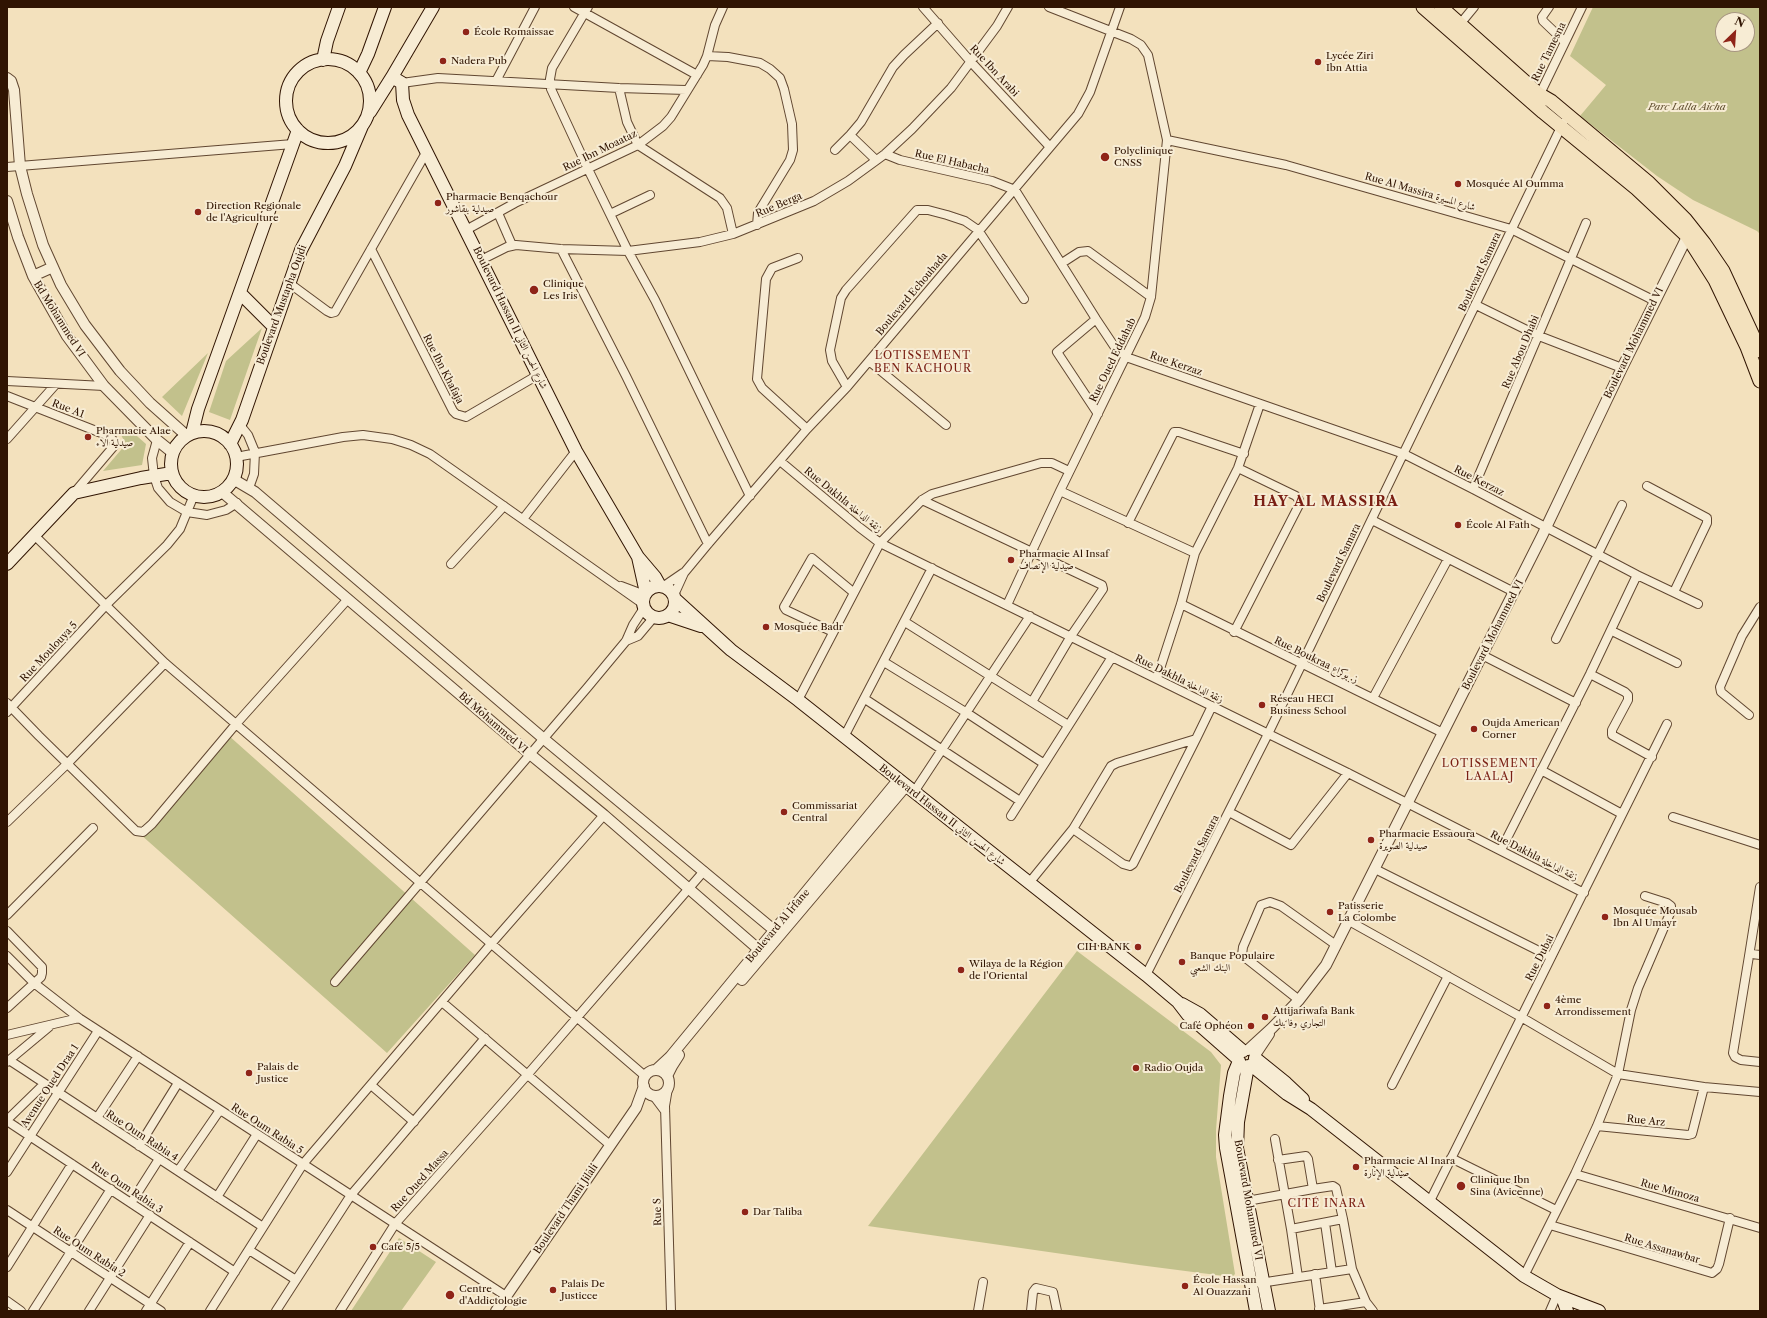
<!DOCTYPE html>
<html>
<head>
<meta charset="utf-8">
<style>
  body { margin:0 }
  #map { position:relative; width:1767px; height:1318px; overflow:hidden; background:#f3e1bd; font-family:"Libre Caslon Text",serif }
  canvas { display:block }
  .frame { position:absolute; inset:0; border:8px solid #301402; pointer-events:none }
  .north { position:absolute; left:1715px; top:12px; width:40px; height:40px; box-sizing:border-box; background:#f7ecd4; border:1px solid #a79680; border-radius:50%; rotate:25deg; font-size:11px; font-weight:700; line-height:16px; text-align:center; color:#301402 }
  .north::after { content:''; display:block; margin:auto; width:14px; height:18px; background:#8f2418; clip-path:polygon(50% 0,100% 100%,50% 72%,0 100%) }
</style>
</head>
<body>
<div id="map">
<canvas width="1767" height="1318"></canvas>
<div class="frame"></div>
<div class="north">N</div>
</div>
<script>
const ctx = document.querySelector('canvas').getContext('2d');
ctx.lineJoin = 'round';
function fill(path, color) { ctx.fillStyle = color; ctx.fill(path, 'evenodd'); }
const shape = rows => new Path2D(rows.map(r => 'M' + r).join(''));
function trace(path, color, width, dash) { ctx.strokeStyle = color; ctx.lineWidth = width; ctx.lineCap = dash ? 'butt' : 'round'; ctx.setLineDash(dash || []); ctx.stroke(path); }
function label(font, color, halo, rows, align = 'center') {
  ctx.font = font + ' "Libre Caslon Text",Amiri,serif'; ctx.lineWidth = 4; ctx.setLineDash([]); ctx.textBaseline = 'middle'; ctx.strokeStyle = halo; ctx.fillStyle = color; for (const [text, x, y, turn = 0] of rows) {
    ctx.save(); ctx.translate(x, y); ctx.rotate((+turn || 0) * Math.PI / 180); ctx.textAlign = isNaN(turn) ? turn : align; if (halo) ctx.strokeText(text, 0, 0); ctx.fillText(text, 0, 0); ctx.restore();
  }
}
fill(shape([
  [1593,7,1760,7,1760,234,1757,231,1693,200,1657,176,1580,116,1606,85,1570,56],
  [1723,20,1747,20,1747,44,1723,44],
  [262,328,230,420,209,412,226,361],
  [208,353,182,416,162,397],
  [129,429,146,444,142,465,103,471,126,444,121,435],
  [228,735,475,955,387,1053,140,834],
  [1077,951,1211,1052,1221,1065,1216,1130,1216,1157,1235,1274,1232,1277,1139,1265,868,1226],
  [399,1238,436,1262,401,1311,351,1311]
]), '#c2c18c');
const minor = shape([
  [574,7,697,75],
  [588,7,552,68,550,79,551,89,588,169,628,251,655,300,750,496],
  [923,7,971,62,1050,147],
  [1549,7,1542,17,1543,21,1565,42],
  [1460,24,1474,7],
  [707,56,728,57,760,63,770,69,780,78,784,89,792,124,793,150,790,160,762,206,758,213,757,225],
  [496,81,535,7],
  [402,83,438,78,619,88,686,90],
  [619,88,627,122,638,145,720,198,727,208,733,234],
  [1538,98,1582,7],
  [850,135,876,160],
  [1167,140,1286,165,1511,229,1655,301],
  [835,150,850,135,861,122,893,67,904,55,938,23],
  [885,154,900,160,992,181,1015,190,1096,319,1114,346,1126,357,1404,454,1473,489,1637,575,1698,604],
  [7,167,293,144],
  [498,213,512,245],
  [610,214,650,195],
  [466,230,515,203,638,145,663,126,671,117,703,65,707,56,715,25,723,7],
  [371,249,453,411,456,414,466,417,538,375],
  [561,249,626,376,708,544],
  [798,258,772,268,766,279,757,379,762,388,807,429],
  [481,260,507,247,516,245,561,249,628,251,700,242,733,234,814,201,848,181,885,154,912,129,951,88,997,26,1008,7],
  [1062,263,1079,252,1088,251,1151,297],
  [289,283,327,311,331,313,335,312,427,151],
  [1476,305,1539,336,1622,368],
  [1096,319,1057,352,1098,414],
  [869,361,946,425],
  [7,381,104,386],
  [847,387,832,361,830,350,841,298,846,290,917,210,928,210,947,215,965,221,978,230,1024,299],
  [7,396,109,436,114,441,114,446,74,493],
  [240,425,248,435,255,452,254,474,249,488],
  [7,439,56,384],
  [157,440,152,458,154,476,158,488,170,502,187,512,207,515,226,510,237,503],
  [236,457,343,437,363,435,392,439,411,445,430,454,643,604],
  [780,461,859,527,880,543,1348,773,1584,893],
  [1647,486,1707,518,1707,523,1674,592],
  [1473,489,1586,223],
  [1060,491,1195,553],
  [922,500,1102,585,1103,589,1071,636,1032,702],
  [523,519,576,451],
  [1372,520,1514,592],
  [1128,523,1174,432,1179,432,1244,454],
  [35,536,165,663,645,1076],
  [451,564,504,506],
  [621,586,645,595],
  [664,586,683,573],
  [674,595,684,573,708,544,807,429,847,387,1078,114,1090,92,1120,7],
  [1181,604,1443,733],
  [1007,605,1060,491,1145,317,1151,297,1167,140,1148,55,1141,45,1131,39,1049,7],
  [905,622,1068,725],
  [1612,631,1677,663],
  [833,632,786,610,784,607,812,558,853,592],
  [1234,632,1299,505,1299,500,1296,496,1238,468],
  [1556,639,1622,505],
  [626,641,638,636,654,617],
  [1482,655,1576,703],
  [884,662,967,713,1043,763],
  [1590,674,1625,692,1628,695,1628,700,1612,730,1612,735,1652,757],
  [1157,678,1181,604,1195,553,1238,468,1260,404],
  [1373,698,1448,559],
  [865,699,1020,801],
  [798,700,880,543,922,500,932,494,1041,463,1052,463,1069,471],
  [7,703,39,736,136,831,143,832,152,824,236,724,348,599],
  [7,712,106,605,167,545,180,529,194,495],
  [1749,715,1721,692,1720,687,1742,636,1760,607],
  [844,737,932,568],
  [1541,770,1622,814],
  [914,792,1030,616],
  [1229,812,1291,845,1348,773],
  [1011,816,1112,657],
  [1673,817,1760,845],
  [7,822,67,764,165,663],
  [1073,829,1123,864,1130,866,1133,864,1196,739],
  [1501,850,1590,674,1637,575],
  [1375,869,1551,957],
  [1029,883,1073,829,1111,766,1117,763,1196,739,1212,706],
  [7,915,93,828],
  [1349,921,1521,1017,1618,1074,1704,1087,1760,1092],
  [7,931,42,967,42,973,41,977,7,1008],
  [1760,955,1752,954,1749,956,1733,1053,1735,1057,1741,1060,1760,1062],
  [7,956,34,983,79,1018,506,1296],
  [1749,956,1760,887],
  [1146,975,1268,734,1563,123],
  [335,982,587,688,626,641,633,625,644,608],
  [1299,1000,1242,955,1243,947,1261,905,1270,902,1281,906,1336,945],
  [442,1002,610,1145],
  [7,1035,79,1018],
  [9,1060,263,1227],
  [7,1062,49,1027],
  [371,1085,414,1122],
  [1392,1085,1448,976],
  [668,1088,665,1106,671,1311],
  [653,1095,665,1111],
  [97,1118,138,1056],
  [7,1120,44,1084],
  [7,1121,235,1272],
  [1597,1126,1688,1135,1692,1134,1704,1087],
  [1275,1139,1291,1229,1298,1277],
  [139,1146,178,1083],
  [1451,1158,1556,1210],
  [1278,1160,1306,1156,1308,1159,1313,1189],
  [178,1171,220,1110],
  [7,1172,98,1031],
  [1575,1174,1760,1228],
  [217,1197,257,1134],
  [1247,1201,1313,1189,1333,1186,1336,1188,1343,1219,1352,1269,1366,1302,1373,1311],
  [1430,1201,1667,724],
  [131,1203,159,1159],
  [7,1210,161,1311],
  [1325,1223,1332,1272],
  [1550,1225,1712,1273,1717,1269,1719,1264,1730,1218],
  [1291,1229,1343,1219],
  [249,1250,296,1280],
  [7,1267,72,1164],
  [1315,1274,1320,1311],
  [1524,1276,1575,1174,1597,1126,1618,1074,1631,1010,1638,988,1671,911,1671,906,1667,903,1645,896],
  [1260,1283,1352,1269],
  [7,1301,21,1311],
  [1319,1309,1366,1302],
  [33,1311,111,1189],
  [89,1311,150,1215],
  [146,1311,190,1242],
  [210,1311,303,1164,491,944,604,815],
  [276,1311,351,1195,485,1038],
  [340,1311,395,1224,528,1074,704,871],
  [978,1311,983,1282],
  [1031,1311,1033,1292,1036,1288,1053,1292,1057,1311],
  [1550,1311,1557,1295]
]);
const tertiary = shape([
  [7,78,11,81,14,90,20,166,27,194,43,245,61,285,85,325,120,371,150,403,187,436],
  [7,201,18,237,33,276,67,336,104,386,157,440,173,453],
  [33,276,53,267],
  [233,479,255,492,544,739,780,935],
  [222,492,531,755,604,815,764,954],
  [742,980,906,786],
  [1248,1050,1272,1028,1299,1000,1326,965,1542,536,1622,368,1690,231],
  [1255,1055,1269,1034],
  [656,1070,670,1057,898,780],
  '643 1083a13 13 0 1 1 26 0a13 13 0 1 1-26 0Z',
  [667,1076,672,1066,679,1055],
  [496,1311,636,1108,644,1086]
]);
const secondary = shape([
  '286 101a42 42 0 1 1 84 0a42 42 0 1 1-84 0Z',
  [323,60,327,41,339,7],
  [359,73,368,54,385,7],
  [392,77,402,83,403,100,408,115,576,451,638,557,655,577,660,586],
  [370,112,392,77,433,7],
  [240,293,274,327],
  '171 464a33 33 0 1 1 66 0a33 33 0 1 1-66 0Z',
  [192,433,198,409,298,130],
  [230,444,242,420,301,250,345,166,362,126],
  [638,557,646,593],
  [7,564,74,493,141,478,172,473],
  '643 602a16 16 0 1 1 32 0a16 16 0 1 1-32 0Z',
  [675,599,731,650,798,700,1146,975,1178,1002,1188,1015,1238,1059],
  [668,615,701,626],
  [1182,1004,1200,1014,1243,1051],
  [1255,1058,1286,1083,1303,1099],
  [1239,1061,1234,1073,1230,1096,1225,1135,1226,1148,1256,1311],
  [1251,1065,1287,1094,1311,1109,1524,1276,1557,1295,1599,1311],
  [1248,1066,1238,1122,1237,1148,1269,1311],
  [1562,1297,1567,1311]
]);
const primary = shape([
  [1423,7,1543,112,1637,189,1687,236,1715,280,1747,347,1760,381],
  [1441,7,1539,94,1551,101,1649,183,1685,219,1704,243,1723,271,1760,351]
]);
trace(minor, '#614731', 10);
trace(tertiary, '#614731', 12);
trace(secondary, '#301402', 14);
trace(primary, '#301402', 15);
trace(minor, '#f7ecd4', 8);
trace(tertiary, '#f7ecd4', 10);
trace(secondary, '#f7ecd4', 12);
trace(primary, '#f3e1bd', 13);
for (const [x, y, r, color] of [
  [466,32,4,"#8f2418"],
  [443,61,4,"#8f2418"],
  [1318,62,4,"#8f2418"],
  [1105,157,5,"#8f2418"],
  [1458,184,4,"#8f2418"],
  [438,203,4,"#8f2418"],
  [198,212,4,"#8f2418"],
  [534,290,5,"#8f2418"],
  [88,437,4,"#8f2418"],
  [1458,525,4,"#8f2418"],
  [1011,560,4,"#8f2418"],
  [766,627,4,"#8f2418"],
  [1262,705,4,"#8f2418"],
  [1474,729,4,"#8f2418"],
  [784,812,4,"#8f2418"],
  [1371,840,4,"#8f2418"],
  [1330,912,4,"#8f2418"],
  [1605,917,4,"#8f2418"],
  [1138,947,4,"#8f2418"],
  [1182,962,4,"#8f2418"],
  [961,970,4,"#8f2418"],
  [1547,1006,4,"#8f2418"],
  [1265,1017,4,"#8f2418"],
  [1251,1026,4,"#8f2418"],
  [1136,1068,4,"#8f2418"],
  [249,1073,4,"#8f2418"],
  [1356,1167,4,"#8f2418"],
  [1461,1186,5,"#8f2418"],
  [745,1212,4,"#8f2418"],
  [373,1247,4,"#8f2418"],
  [1185,1286,4,"#8f2418"],
  [553,1290,4,"#8f2418"],
  [450,1295,5,"#8f2418"]
]) { const dot = new Path2D(); dot.arc(x, y, r, 0, 2 * Math.PI); ctx.fillStyle = color; ctx.fill(dot); trace(dot, '#f7ecd4', 1.5); }
label('10px', '#301402', '#f7ecd4', [
  ["École Romaissae",474,32],
  ["Lycée Ziri",1326,56],
  ["Ibn Attia",1326,68],
  ["Nadera Pub",451,61],
  ["Polyclinique",1114,151],
  ["CNSS",1114,163],
  ["Mosquée Al Oumma",1466,184],
  ["Pharmacie Benqachour",446,197],
  ["صيدلية بنقاشور",446,209],
  ["Direction Regionale",206,206],
  ["de l'Agriculture",206,218],
  ["Clinique",543,284],
  ["Les Iris",543,296],
  ["Pharmacie Alae",96,431],
  ["صيدلية اًلاء",96,443],
  ["École Al Fath",1466,525],
  ["Pharmacie Al Insaf",1019,554],
  ["صيدلية الإنصاف",1019,566],
  ["Mosquée Badr",774,627],
  ["Réseau HECI",1270,699],
  ["Business School",1270,711],
  ["Oujda American",1482,723],
  ["Corner",1482,735],
  ["Commissariat",792,806],
  ["Central",792,818],
  ["Pharmacie Essaoura",1379,834],
  ["صيدلية الصويرة",1379,846],
  ["Patisserie",1338,906],
  ["La Colombe",1338,918],
  ["Mosquée Mousab",1613,911],
  ["Ibn Al Umayr",1613,923],
  ["CIH BANK",1130,947,"right"],
  ["Banque Populaire",1190,956],
  ["البنك الشعبي",1190,968],
  ["Wilaya de la Région",969,964],
  ["de l'Oriental",969,976],
  ["4ème",1555,1000],
  ["Arrondissement",1555,1012],
  ["Attijariwafa Bank",1273,1011],
  ["التجاري وفا بنك",1273,1023],
  ["Café Ophéon",1243,1026,"right"],
  ["Palais de",257,1067],
  ["Justice",257,1079],
  ["Radio Oujda",1144,1068],
  ["Pharmacie Al Inara",1364,1161],
  ["صيدلية الإنارة",1364,1173],
  ["Clinique Ibn",1470,1180],
  ["Sina (Avicenne)",1470,1192],
  ["Dar Taliba",753,1212],
  ["Café 5/5",381,1247],
  ["École Hassan",1193,1280],
  ["Al Ouazzani",1193,1292],
  ["Palais De",561,1284],
  ["Justicce",561,1296],
  ["Centre",459,1289],
  ["d'Addictologie",459,1301]
], 'left');
label('10px', '#301402', '#f7ecd4', [
  ["Rue Tamesna",1549,52,-64],
  ["Rue Ibn Arabi",994,71,47],
  ["Rue Ibn Moaataz",600,151,-26],
  ["Rue El Habacha",952,162,13],
  ["Rue Al Massira شارع المسيرة",1420,192,16],
  ["Rue Berga",779,205,-23],
  ["Boulevard Samara",1480,272,-65],
  ["Boulevard Echouhada",912,294,-50],
  ["Boulevard Mustapha Oujdi",282,305,-70],
  ["Boulevard Hassan II شارع الحسن الثاني",510,318,64],
  ["Bd Mohammed VI",59,319,58],
  ["Boulevard Mohammed VI",1634,343,-64],
  ["Rue Abou Dhabi",1521,352,-67],
  ["Rue Oued Eddahab",1113,360,-64],
  ["Rue Kerzaz",1176,364,19],
  ["Rue Ibn Khafaja",443,369,63],
  ["Rue A1",68,409,21],
  ["Rue Kerzaz",1479,481,27],
  ["Rue Dakhla زنقة الداخلة",843,500,39],
  ["Boulevard Samara",1339,563,-64],
  ["Boulevard Mohammed VI",1493,635,-63],
  ["Rue Moulouya 5",49,652,-47],
  ["Rue Boukraa ز. بوكراع",1316,660,26],
  ["Rue Dakhla زنقة الداخلة",1179,679,26],
  ["Bd Mohammed VI",493,723,41],
  ["Boulevard Hassan II شارع الحسن الثاني",942,815,38],
  ["Boulevard Samara",1197,854,-63],
  ["Rue Dakhla زنقة الداخلة",1534,856,27],
  ["Boulevard Al Irfane",778,926,-50],
  ["Rue Dubai",1540,958,-63],
  ["Avenue Oued Draa 1",50,1086,-57],
  ["Rue Arz",1646,1121,6],
  ["Rue Oum Rabia 5",267,1129,33],
  ["Rue Oum Rabia 4",142,1136,33],
  ["Rue Oued Massa",420,1181,-48],
  ["Rue Oum Rabia 3",127,1188,34],
  ["Rue Mimoza",1670,1191,16],
  ["Boulevard Mohammed VI",1248,1200,80],
  ["Boulevard Thami Jilali",566,1209,-56],
  ["Rue S",658,1212,-92],
  ["Rue Assanawbar",1662,1249,17],
  ["Rue Oum Rabia 2",89,1252,33]
]);
label('italic 10px', '#635132', '#f7ecd4', [
  ["Parc Lalla Aicha",1687,107]
]);
ctx.letterSpacing = '1px';
label('11px', '#7a1f14', '#f7ecd4', [
  ["LOTISSEMENT",923,356],
  ["BEN KACHOUR",923,369],
  ["LOTISSEMENT",1490,764],
  ["LAALAJ",1490,777],
  ["CITÉ INARA",1327,1204]
]);
ctx.letterSpacing = '0px';
ctx.letterSpacing = '1px';
label('bold 14px', '#7a1f14', '#f7ecd4', [
  ["HAY AL MASSIRA",1326,502]
]);
ctx.letterSpacing = '0px';
</script>
</body>
</html>
